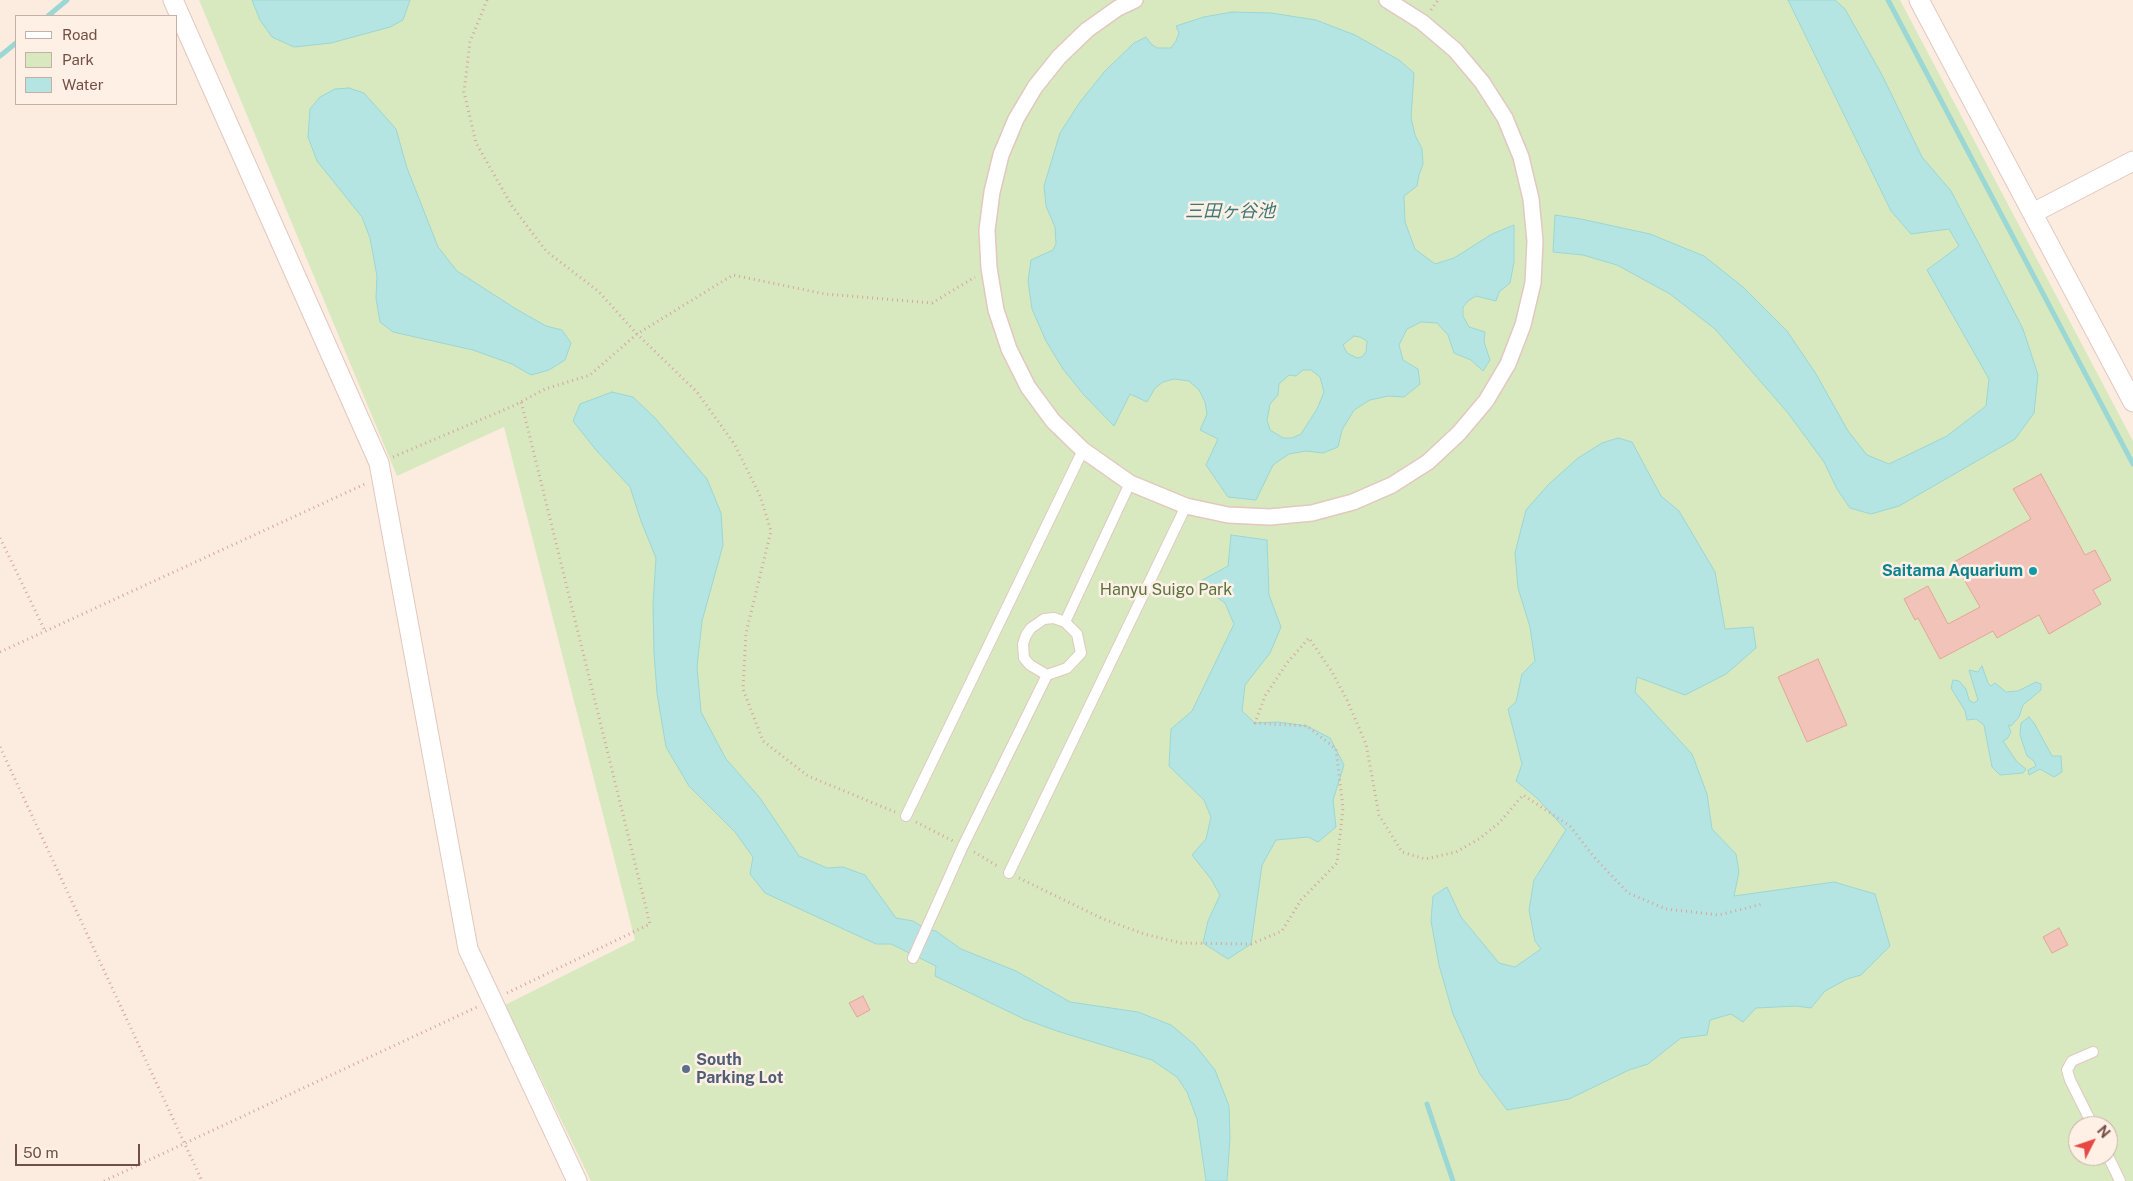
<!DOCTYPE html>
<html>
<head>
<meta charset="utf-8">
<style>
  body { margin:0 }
  #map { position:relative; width:2133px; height:1181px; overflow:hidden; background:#fcece0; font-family:"Public Sans",sans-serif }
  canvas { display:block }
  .legend { position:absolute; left:15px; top:15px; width:162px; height:90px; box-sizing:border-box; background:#fff0e6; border:1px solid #c7afa6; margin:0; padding:6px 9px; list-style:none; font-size:15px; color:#734e47 }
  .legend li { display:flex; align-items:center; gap:10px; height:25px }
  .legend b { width:25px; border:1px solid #c7afa6 }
  .north { position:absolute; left:2068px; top:1116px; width:50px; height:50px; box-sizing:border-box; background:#fff0e6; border:1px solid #c7afa6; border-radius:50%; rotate:49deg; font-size:14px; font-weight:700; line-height:20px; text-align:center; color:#734e47 }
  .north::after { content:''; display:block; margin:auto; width:18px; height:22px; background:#e74844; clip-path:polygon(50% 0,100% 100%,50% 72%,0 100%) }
  .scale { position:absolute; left:15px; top:1144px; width:125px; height:22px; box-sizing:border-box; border:2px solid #734e47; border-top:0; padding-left:6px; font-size:15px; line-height:18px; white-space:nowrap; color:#734e47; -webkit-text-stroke:4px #fff0e6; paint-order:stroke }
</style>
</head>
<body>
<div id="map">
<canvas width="2133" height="1181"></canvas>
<ul class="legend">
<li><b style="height:6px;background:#fff"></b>Road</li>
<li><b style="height:14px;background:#d8e9bf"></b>Park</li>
<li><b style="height:14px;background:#b5e5e3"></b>Water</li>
</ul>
<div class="north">N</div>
<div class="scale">50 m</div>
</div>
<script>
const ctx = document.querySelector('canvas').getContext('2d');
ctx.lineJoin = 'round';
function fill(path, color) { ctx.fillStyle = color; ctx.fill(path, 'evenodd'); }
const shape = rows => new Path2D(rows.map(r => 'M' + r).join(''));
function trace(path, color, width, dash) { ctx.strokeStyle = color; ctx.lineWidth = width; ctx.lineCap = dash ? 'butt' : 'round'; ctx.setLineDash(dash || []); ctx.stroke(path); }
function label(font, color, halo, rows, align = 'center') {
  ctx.font = font + ' "Public Sans","Noto Sans JP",sans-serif'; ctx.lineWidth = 5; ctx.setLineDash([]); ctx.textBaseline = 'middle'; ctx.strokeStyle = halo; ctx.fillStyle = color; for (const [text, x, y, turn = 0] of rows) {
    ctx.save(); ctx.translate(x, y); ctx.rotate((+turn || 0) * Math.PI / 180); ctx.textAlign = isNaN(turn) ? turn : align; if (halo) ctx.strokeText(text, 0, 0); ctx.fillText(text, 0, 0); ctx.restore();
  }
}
fill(shape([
  [199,0,1900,0,2133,441,2133,1181,591,1181,505,1005,635,940,504,427,397,476],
  [2078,1126,2108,1126,2108,1156,2078,1156]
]), '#d8e9bf');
const water = shape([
  [252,0,410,0,403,20,390,27,331,43,294,47,272,37,260,20,252,0],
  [1788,0,1835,0,1845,9,1882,75,1922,157,1951,191,1990,265,2023,329,2038,375,2034,413,2015,439,1899,506,1871,514,1850,508,1837,489,1824,462,1788,413,1715,329,1670,294,1617,265,1583,255,1553,252,1555,215,1581,219,1650,234,1704,256,1743,287,1787,331,1816,374,1848,431,1867,455,1889,464,1947,436,1986,406,1989,379,1927,270,1959,246,1949,229,1911,234,1891,211,1788,0],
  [1232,12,1271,13,1316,20,1355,35,1399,60,1414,73,1411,118,1415,135,1422,149,1423,164,1419,175,1417,186,1404,196,1405,222,1415,249,1435,264,1454,258,1492,234,1514,225,1514,262,1510,283,1499,292,1496,301,1476,296,1468,301,1463,307,1463,316,1469,327,1485,332,1484,342,1490,360,1483,371,1471,360,1454,353,1448,335,1437,323,1421,322,1407,329,1399,345,1403,360,1418,369,1420,384,1404,397,1388,396,1370,400,1354,410,1342,430,1338,447,1323,453,1306,451,1289,454,1273,465,1256,500,1228,497,1206,465,1218,439,1200,430,1207,414,1205,402,1199,390,1189,381,1174,379,1163,382,1155,388,1147,402,1130,394,1114,426,1084,395,1063,369,1046,341,1032,309,1028,281,1031,260,1053,250,1056,244,1055,227,1046,206,1044,186,1060,133,1080,102,1105,71,1134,43,1146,37,1151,44,1157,48,1171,48,1176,41,1179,33,1176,26,1204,17,1232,12],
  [1354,336,1360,337,1367,341,1366,352,1362,357,1357,358,1347,353,1343,345,1354,336],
  [1303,370,1311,370,1320,377,1324,392,1317,409,1301,434,1292,438,1283,438,1270,430,1267,420,1270,404,1278,395,1279,384,1289,375,1296,376,1303,370],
  [349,88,364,93,396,129,407,168,438,247,457,271,516,309,546,326,562,330,571,343,565,360,549,370,531,375,512,364,473,350,393,332,380,322,376,298,377,276,370,238,362,217,317,161,308,137,310,109,320,97,335,89,349,88],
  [612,392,633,397,655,418,707,479,721,513,723,545,702,621,697,667,701,712,726,759,760,798,799,856,827,868,843,867,865,875,896,918,913,921,926,929,936,931,961,949,1016,971,1070,1002,1138,1012,1171,1025,1195,1045,1215,1070,1229,1106,1230,1138,1227,1181,1206,1181,1197,1119,1187,1092,1177,1077,1152,1060,1057,1031,1024,1019,935,976,936,966,891,944,876,944,765,893,750,874,753,857,735,832,689,786,666,747,657,693,654,653,653,604,656,558,641,521,630,487,596,450,573,421,580,404,612,392],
  [1618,438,1632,442,1661,496,1679,511,1715,572,1725,629,1753,627,1756,648,1726,674,1685,695,1637,677,1635,692,1692,754,1707,794,1712,829,1736,854,1739,872,1734,896,1834,882,1875,894,1890,946,1861,975,1847,979,1825,991,1811,1008,1796,1006,1756,1008,1743,1022,1731,1014,1710,1020,1707,1035,1681,1038,1648,1064,1629,1070,1569,1099,1507,1110,1480,1074,1453,1014,1439,965,1431,921,1433,896,1447,887,1461,917,1499,963,1515,967,1541,949,1535,941,1529,910,1534,880,1566,830,1537,798,1516,781,1522,764,1508,709,1516,702,1522,674,1535,661,1530,627,1518,588,1515,553,1526,510,1549,484,1578,458,1602,443,1618,438],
  [1231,535,1267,540,1269,595,1281,627,1270,653,1245,685,1242,711,1255,723,1278,722,1307,726,1330,738,1344,765,1333,800,1336,827,1318,842,1308,837,1276,840,1262,865,1251,944,1228,959,1203,943,1208,921,1220,895,1211,879,1192,855,1206,839,1211,817,1204,800,1169,766,1171,729,1192,711,1234,624,1225,603,1197,583,1228,566,1231,535],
  [1982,666,1988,683,1991,686,1995,683,2006,692,2018,691,2036,682,2041,684,2041,690,2023,705,2019,717,2011,726,2008,725,2011,732,2007,739,2003,741,2017,762,2026,769,2023,773,2000,775,1992,767,1984,725,1976,719,1967,720,1965,711,1951,688,1953,680,1959,681,1966,689,1969,700,1974,703,1978,700,1969,670,1978,672,1982,666],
  [2029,717,2034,723,2052,756,2061,756,2062,772,2054,777,2040,769,2029,775,2028,770,2036,766,2034,761,2027,756,2020,735,2021,723,2029,717]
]);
fill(water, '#b5e5e3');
trace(water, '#9bd7d4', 1);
trace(shape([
  [1888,0,2133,464],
  [48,16,67,0],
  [0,56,16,43],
  [1427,1104,1453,1181]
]), '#9bd7d4', 5);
const building = shape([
  [2041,474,2085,555,2095,550,2111,580,2093,590,2101,604,2049,634,2039,615,1997,638,1993,631,1940,659,1918,618,1915,620,1904,599,1928,586,1948,624,1980,607,1954,562,2031,519,2013,489,2041,474],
  [1818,659,1847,725,1807,742,1778,677,1818,659],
  [2059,928,2068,945,2052,953,2043,937,2059,928],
  [863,996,870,1010,857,1017,849,1003,863,996]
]);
fill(building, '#f2c3b8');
trace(building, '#e4a698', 1);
const service = shape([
  [1065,622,1077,634,1081,653,1067,668,1047,675,1030,665,1024,658,1023,644,1026,635,1031,628,1044,619,1054,618,1065,622,1130,483],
  [906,816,1083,450],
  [1009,873,1186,506],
  [913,958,963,846,1047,675],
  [2093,1126,2070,1080,2067,1070,2072,1061,2093,1052],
  [2108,1156,2120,1181]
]);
const pedestrian = shape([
  [1135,0,1118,8,1087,30,1059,57,1035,87,1016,119,1001,155,992,192,987,230,989,268,996,310,1009,349,1028,387,1053,421,1083,450,1130,483,1186,506,1228,515,1270,517,1312,513,1353,502,1392,485,1428,462,1459,433,1486,401,1508,364,1523,325,1533,283,1535,241,1531,199,1521,157,1505,118,1482,82,1455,50,1422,22,1387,0]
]);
const minor = shape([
  [173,0,379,463,468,949,577,1181],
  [1919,0,2133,402],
  [2033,213,2133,161]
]);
trace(service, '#e2c8bf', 12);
trace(pedestrian, '#e2c8bf', 18);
trace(minor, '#e2c8bf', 21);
trace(shape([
  [487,0,470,42,464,92,476,143,512,206,546,251,598,291,637,334,697,392,735,445,760,496,771,531,746,633,743,689,763,741,808,776,895,812],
  [1431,10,1438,0],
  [393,457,513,406,545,389,590,375,637,334,733,275,825,294,932,303,975,277],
  [0,538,45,631],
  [0,652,365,484],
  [0,747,202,1181],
  [916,822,953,841],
  [974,852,999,867],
  [1019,878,1101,918,1144,934,1181,943,1251,944,1282,931,1301,900,1337,863,1343,808,1336,749,1307,726,1255,723,1265,696,1287,663,1309,638,1332,672,1347,700,1366,744,1379,815,1402,852,1425,859,1456,852,1479,839,1500,822,1523,795,1570,826,1594,857,1628,893,1666,909,1719,915,1762,904],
  [507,993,650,924,521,401],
  [104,1181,477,1007]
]), '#d6a69b', 3, [1, 4]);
trace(service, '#fff', 10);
trace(pedestrian, '#fff', 15);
trace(minor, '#fff', 19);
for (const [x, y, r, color] of [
  [2033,571,5,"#0f9aa8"],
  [686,1069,5,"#5c6f8a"]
]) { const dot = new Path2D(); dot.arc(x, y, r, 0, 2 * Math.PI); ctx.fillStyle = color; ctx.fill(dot); trace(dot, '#fff0e6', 2); }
label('bold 16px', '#0d838f', '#fff0e6', [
  ["Saitama Aquarium",2023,571]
], 'right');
label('16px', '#58733d', '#fff0e6', [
  ["Hanyu Suigo Park",1166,590]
]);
label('bold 16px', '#4e5e75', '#fff0e6', [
  ["South",696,1060],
  ["Parking Lot",696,1078]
], 'left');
label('italic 18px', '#3c7877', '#fff0e6', [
  ["三田ヶ谷池",1230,211]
]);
</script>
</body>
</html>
